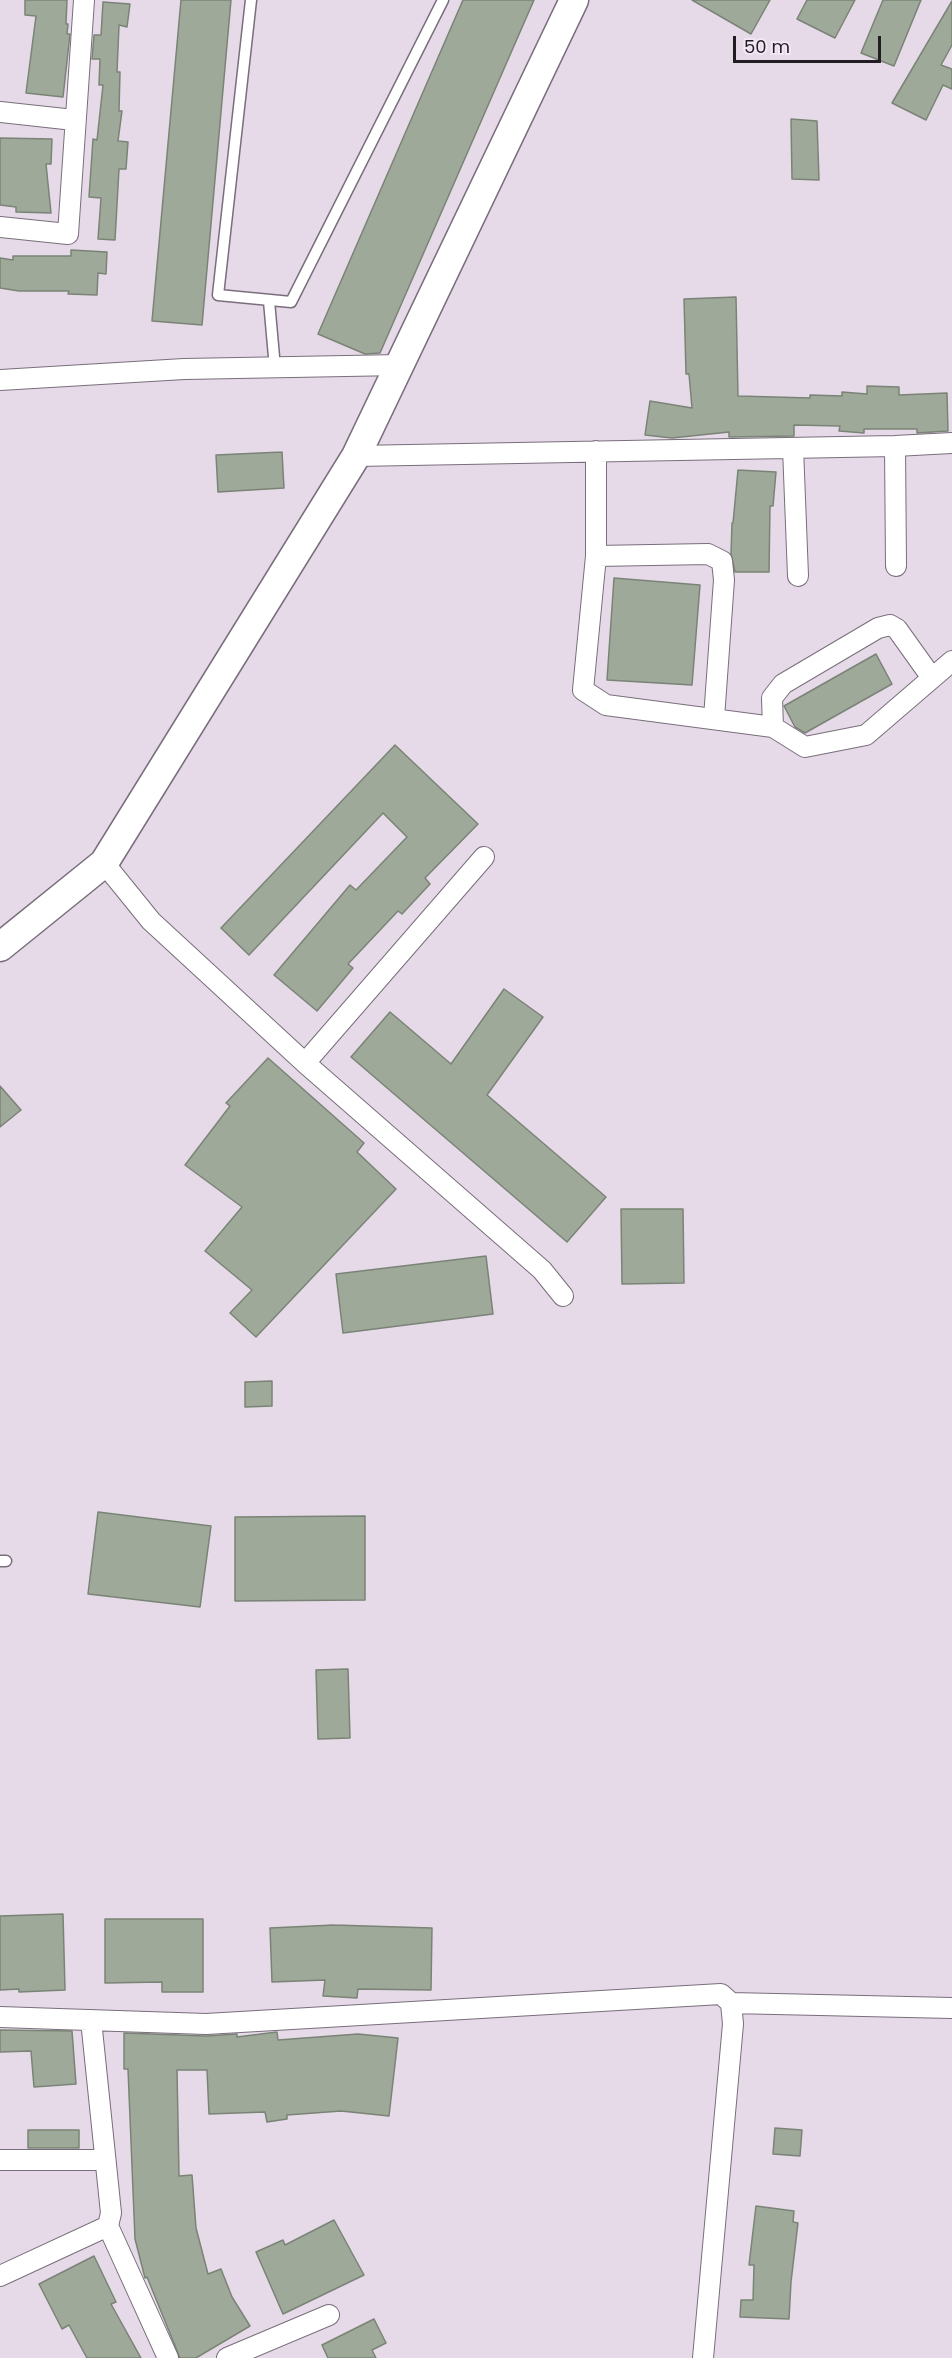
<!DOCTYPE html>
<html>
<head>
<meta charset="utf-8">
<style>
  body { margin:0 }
  #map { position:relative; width:952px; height:2358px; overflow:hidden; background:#e6dae8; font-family:Poppins,sans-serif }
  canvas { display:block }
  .scale { position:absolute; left:733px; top:36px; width:148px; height:27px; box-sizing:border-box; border:3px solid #221d23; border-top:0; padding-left:8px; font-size:18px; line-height:21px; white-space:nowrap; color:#221d23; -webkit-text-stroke:4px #f3e7f6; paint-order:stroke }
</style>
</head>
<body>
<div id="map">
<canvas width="952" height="2358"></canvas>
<div class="scale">50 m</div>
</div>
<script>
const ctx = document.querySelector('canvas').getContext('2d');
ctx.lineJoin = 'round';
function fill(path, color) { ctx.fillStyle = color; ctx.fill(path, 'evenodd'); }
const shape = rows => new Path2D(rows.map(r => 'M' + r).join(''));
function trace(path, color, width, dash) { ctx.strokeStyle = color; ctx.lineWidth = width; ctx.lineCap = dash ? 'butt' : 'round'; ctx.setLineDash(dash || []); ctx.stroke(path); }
const building = shape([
  [25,0,67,0,66,24,68,24,67,34,70,34,63,97,26,93,36,16,25,15,25,0],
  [181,0,231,0,202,325,152,321,181,0],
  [463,0,534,0,380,353,365,354,318,334,463,0],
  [692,0,770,0,751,34,692,0],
  [807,0,855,0,835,38,797,19,807,0],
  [883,0,921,0,894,66,861,53,883,0],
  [952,1,952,45,941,65,952,69,952,89,943,85,926,120,892,103,952,1],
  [103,2,130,4,127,27,119,25,117,72,120,72,119,111,122,111,118,141,128,142,126,169,119,169,115,240,98,239,101,198,89,197,93,139,97,140,103,85,99,85,100,59,92,59,94,35,101,35,103,2],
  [791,119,817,121,819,180,792,179,791,119],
  [0,138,52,139,51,164,46,164,51,213,16,212,16,207,0,205,0,138],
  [71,250,107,252,106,274,98,273,97,295,68,294,69,291,19,291,0,288,0,258,13,260,13,256,71,256,71,250],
  [736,297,738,396,810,398,810,395,842,396,842,392,867,394,867,386,899,387,899,395,947,393,948,431,917,433,917,429,864,429,864,433,839,431,840,426,794,425,794,436,729,437,729,432,672,438,645,435,650,401,692,408,689,374,686,374,684,299,736,297],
  [282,452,284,488,218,492,216,455,282,452],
  [738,470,776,472,773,506,770,506,769,572,735,572,731,554,732,523,733,523,738,470],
  [614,578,700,585,692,685,607,680,614,578],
  [876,654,892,684,805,733,795,727,784,706,876,654],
  [395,745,478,824,425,878,430,884,402,914,398,911,348,964,353,968,317,1011,274,975,350,885,356,890,407,837,383,813,249,955,221,928,395,745],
  [504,989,543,1017,487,1095,606,1197,567,1242,351,1057,390,1012,451,1064,504,989],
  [268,1058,364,1143,357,1152,396,1189,256,1337,230,1313,252,1290,205,1251,242,1207,185,1165,230,1106,226,1103,268,1058],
  [0,1086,21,1110,0,1127,0,1086],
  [621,1209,683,1209,684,1283,622,1284,621,1209],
  [486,1256,493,1314,343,1333,336,1274,486,1256],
  [272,1381,272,1406,245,1407,245,1382,272,1381],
  [98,1512,211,1526,200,1607,88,1594,98,1512],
  [365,1516,365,1600,235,1601,235,1517,365,1516],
  [348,1669,350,1738,318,1739,316,1670,348,1669],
  [63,1914,65,1990,19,1992,19,1989,0,1990,0,1916,63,1914],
  [105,1919,203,1919,203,1992,162,1992,162,1982,105,1983,105,1919],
  [334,1925,432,1928,431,1990,358,1989,357,1998,323,1996,325,1980,272,1982,270,1928,334,1925],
  [0,2030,72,2031,76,2084,34,2087,31,2051,0,2052,0,2030],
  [277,2032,278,2040,358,2034,398,2038,389,2116,341,2111,287,2115,287,2119,267,2122,265,2112,209,2114,207,2070,177,2070,179,2176,192,2175,196,2228,208,2274,221,2269,232,2297,250,2326,196,2358,180,2358,147,2277,145,2278,135,2239,128,2069,124,2069,124,2033,206,2036,237,2034,237,2037,277,2032],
  [775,2128,802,2130,800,2156,773,2154,775,2128],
  [28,2130,79,2130,79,2148,28,2148,28,2130],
  [756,2206,794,2211,793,2222,798,2223,791,2282,789,2319,740,2317,741,2300,753,2300,754,2265,749,2265,756,2206],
  [334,2220,364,2275,283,2314,256,2252,283,2240,285,2245,334,2220],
  [94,2256,116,2302,111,2304,141,2358,87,2358,69,2325,62,2329,39,2284,94,2256],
  [374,2319,386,2343,372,2350,376,2358,328,2358,322,2345,374,2319]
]);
fill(building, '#9fa99a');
trace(building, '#7a8476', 1.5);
const lane = shape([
  [251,0,218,295,291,302,443,0],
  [269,301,275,368],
  [0,1561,6,1561]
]);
const street = shape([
  [0,112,74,120],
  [0,227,68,234,84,0],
  [0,380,184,369,400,365],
  [895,446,896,566],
  [793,448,798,576],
  [596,451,596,556,583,690,606,705,773,727,805,747,866,735,952,661],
  [356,456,895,446,952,443],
  [596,556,708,554,722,561,724,580,714,718],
  [773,727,772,698,783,684,878,628,890,625,897,629,932,678],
  [104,863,151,921,305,1063,542,1270,563,1296],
  [305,1063,484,857],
  [731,2003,952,2008],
  [0,2017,206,2024,721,1994,731,2003,733,2024,703,2358],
  [91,2020,111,2213,108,2226,168,2358],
  [0,2160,105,2160],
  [0,2276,108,2226],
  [227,2358,329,2315]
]);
const secondary = shape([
  [0,947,104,863,356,456,574,0]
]);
trace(lane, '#796e7b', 13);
trace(street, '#796e7b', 22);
trace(secondary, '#796e7b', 31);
trace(lane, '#fff', 10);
trace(street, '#fff', 20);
trace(secondary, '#fff', 28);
</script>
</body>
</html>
